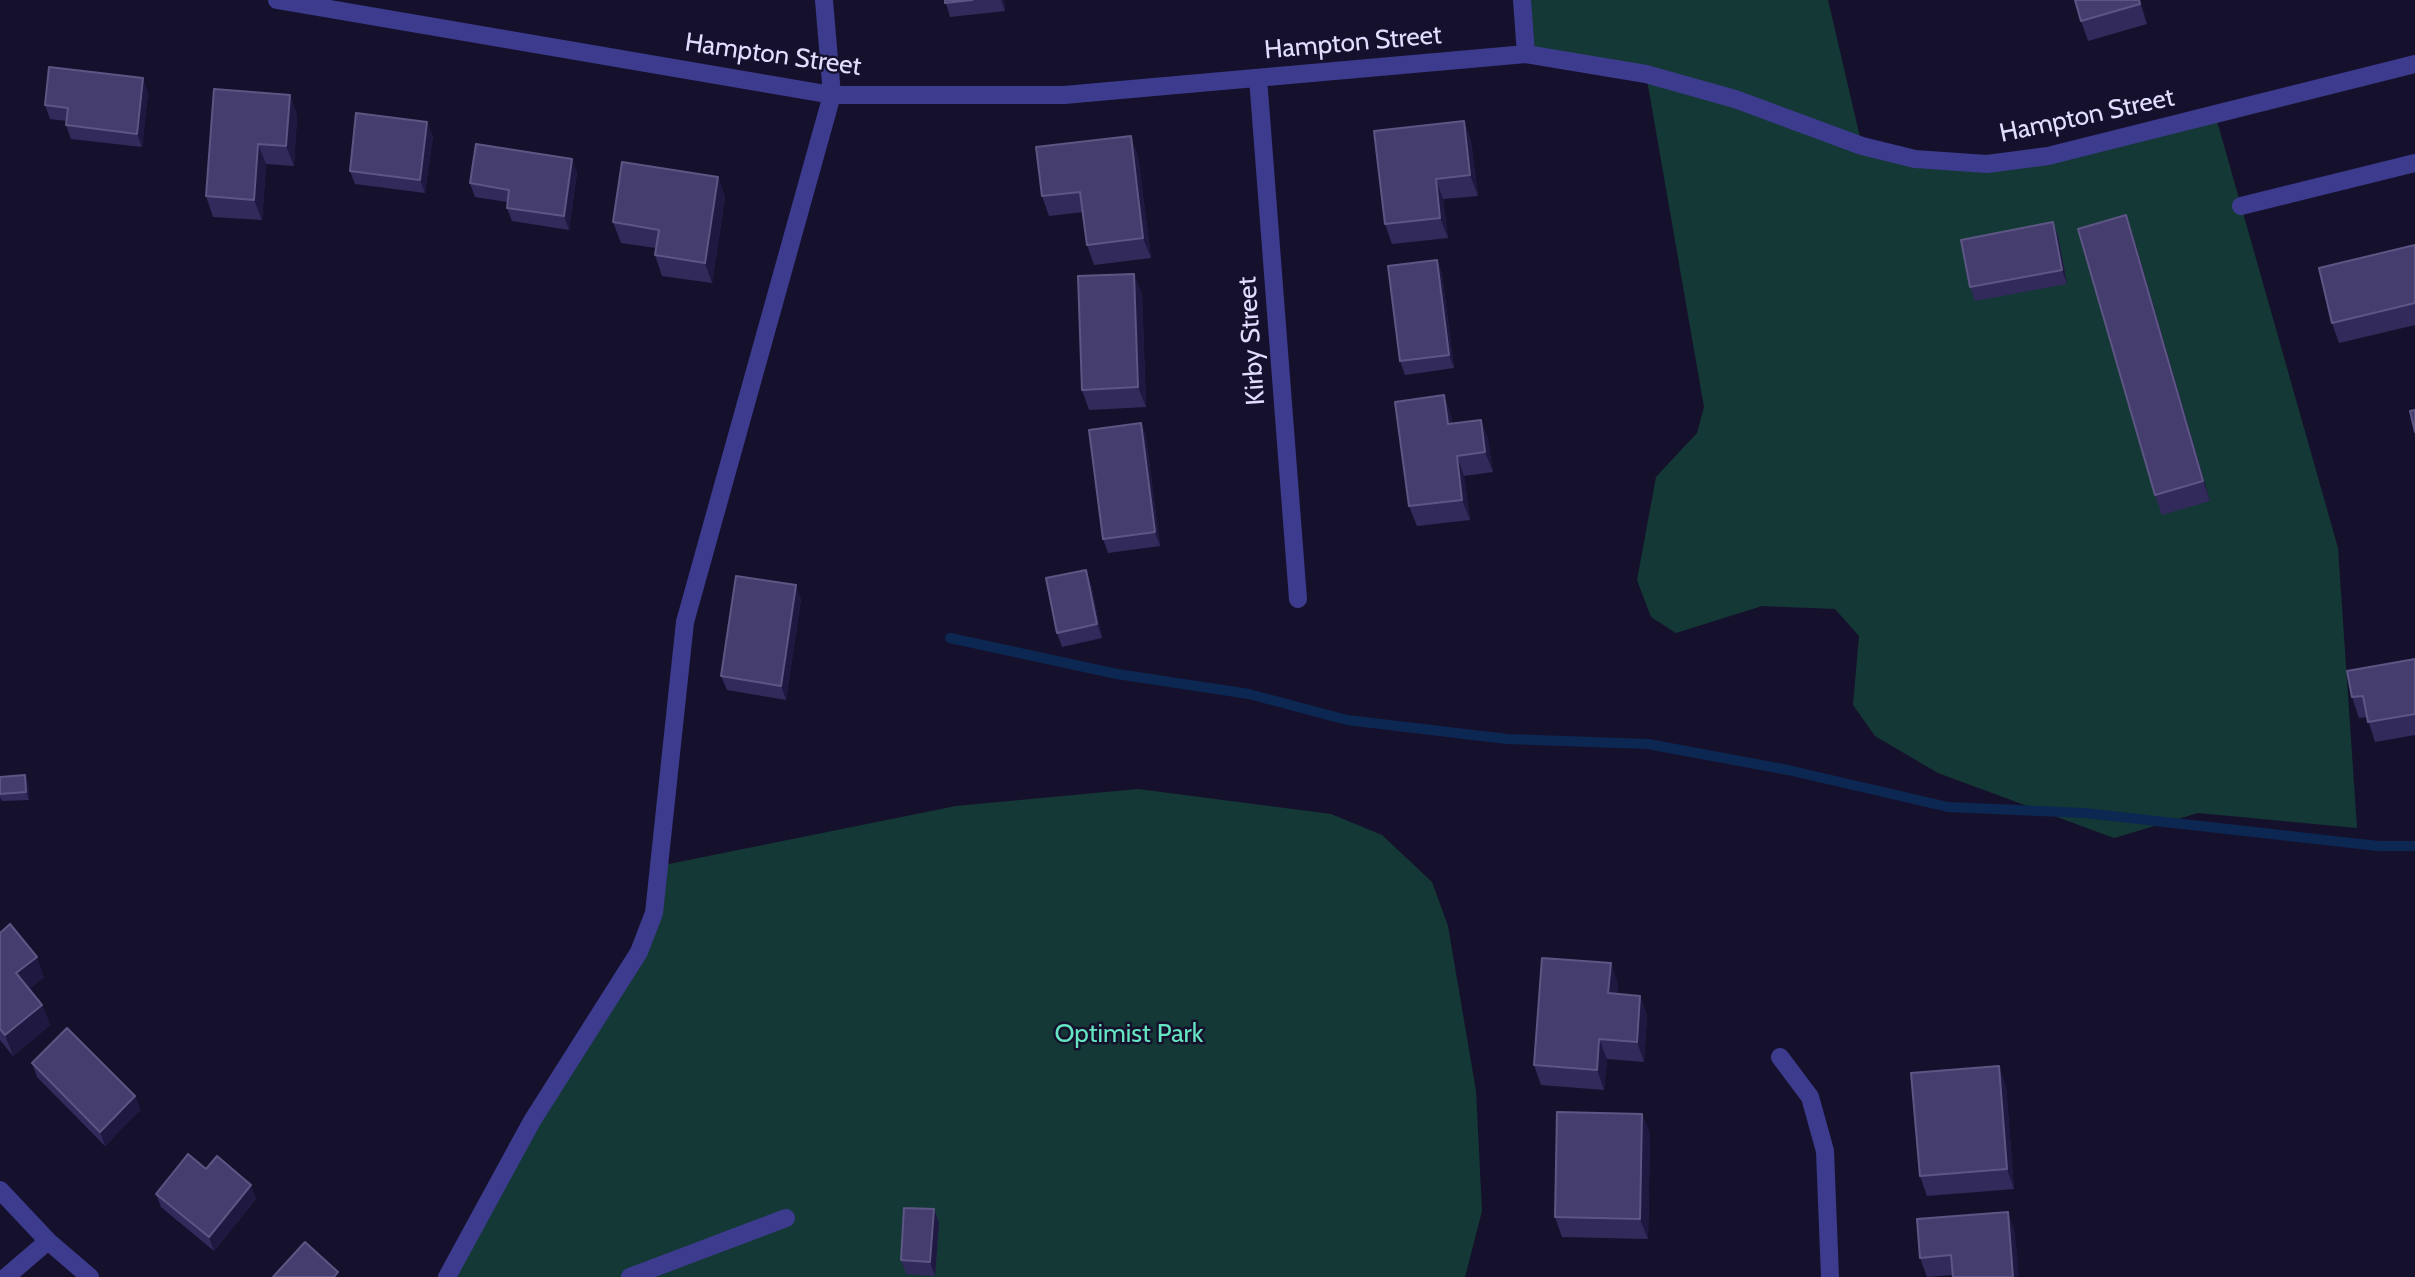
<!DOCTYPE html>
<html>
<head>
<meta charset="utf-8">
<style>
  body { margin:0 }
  canvas { display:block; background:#15112d }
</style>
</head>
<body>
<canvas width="2415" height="1277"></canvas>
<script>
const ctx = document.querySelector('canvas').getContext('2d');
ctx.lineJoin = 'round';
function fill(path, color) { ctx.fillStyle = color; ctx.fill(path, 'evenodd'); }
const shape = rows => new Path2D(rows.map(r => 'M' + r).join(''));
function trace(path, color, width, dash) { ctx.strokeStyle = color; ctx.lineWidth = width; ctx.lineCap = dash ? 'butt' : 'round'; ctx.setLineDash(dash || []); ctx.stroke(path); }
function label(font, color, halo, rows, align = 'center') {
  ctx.font = font + ' Cabin,sans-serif'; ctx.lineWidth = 5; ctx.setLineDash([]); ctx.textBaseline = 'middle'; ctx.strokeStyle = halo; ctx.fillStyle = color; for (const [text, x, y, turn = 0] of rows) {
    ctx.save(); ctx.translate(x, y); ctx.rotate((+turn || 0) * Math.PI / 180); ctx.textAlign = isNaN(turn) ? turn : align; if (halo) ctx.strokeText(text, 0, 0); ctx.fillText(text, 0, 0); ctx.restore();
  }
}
fill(shape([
  [1522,0,1828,0,1862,146,1987,164,2215,114,2338,548,2357,828,2198,813,2114,838,1938,773,1875,736,1853,705,1859,636,1835,609,1762,606,1676,633,1651,617,1637,580,1656,477,1697,433,1704,407,1646,74,1526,54],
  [1138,789,1331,814,1382,835,1432,882,1448,926,1476,1091,1482,1211,1465,1277,447,1277,639,952,659,866,956,806]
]), '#143835');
trace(shape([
  [950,638,1117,674,1249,694,1347,720,1507,739,1648,744,1788,770,1948,807,2085,813,2378,846,2415,846]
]), '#0c2752', 10);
trace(shape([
  [277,0,832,95,1064,95,1526,54,1646,74,1735,99,1862,146,1915,159,1987,164,2048,156,2415,64],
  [1522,0,1526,54],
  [1258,78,1298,599],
  [2241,206,2415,163],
  [1780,1057,1810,1097,1825,1151,1830,1277],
  [0,1190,48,1241,90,1277],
  [6,1277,48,1241],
  [447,1277,532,1121,639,952,654,913,685,622,832,95,824,0],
  [630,1277,786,1218]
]), '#3c3b8d', 18);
fill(shape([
  [945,0,1004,0,1005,11,950,17],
  [2140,0,2147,24,2088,41,2081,21],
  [148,92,142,147,71,139,66,125,67,121,50,119,45,105],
  [290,95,297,116,294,166,266,164,262,220,213,217,206,196],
  [1464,121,1471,141,1478,196,1443,199,1448,238,1392,244,1385,224],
  [433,136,425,193,355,184,350,171],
  [1138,156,1151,258,1094,265,1087,245,1083,212,1049,216,1042,196],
  [577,172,569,230,512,221,507,208,507,202,475,197,470,183],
  [718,177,725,197,712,283,662,276,655,255,656,248,621,243,613,222],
  [2133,235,2210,501,2162,515,2155,495],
  [2058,236,2067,284,1975,301,1970,287],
  [2415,245,2415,325,2339,343,2332,323],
  [1437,260,1442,274,1454,368,1405,375,1400,361],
  [1142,294,1146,407,1089,410,1082,390],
  [1451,415,1452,424,1481,420,1488,440,1493,472,1464,476,1470,520,1417,526,1409,506],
  [1141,423,1146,437,1160,546,1108,553,1103,539],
  [1091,584,1102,638,1062,647,1057,633],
  [801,599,786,700,727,690,721,676],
  [2415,659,2415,735,2375,742,2367,717,2359,718,2352,697],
  [0,777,28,782,29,800,2,801,0,797],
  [0,933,44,977,29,989,42,1005,50,1025,13,1056,0,1040],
  [1618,984,1617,994,1640,996,1647,1016,1644,1062,1607,1059,1604,1090,1541,1085,1534,1065],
  [32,1063,135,1096,140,1110,105,1146,37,1077],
  [2006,1086,2014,1189,1927,1196,1920,1176],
  [1642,1114,1650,1134,1648,1239,1562,1237,1555,1217],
  [206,1169,256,1199,214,1251,161,1207,156,1194],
  [934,1209,939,1223,935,1276,906,1274,901,1260],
  [2015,1232,1953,1275,1927,1277,1920,1258]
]), '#322a5b');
fill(shape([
  [1001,0,1004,0,1005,11],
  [2139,0,2140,0,2147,24],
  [143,78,148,92,142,147,137,134],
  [290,95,297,116,294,166,286,146],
  [1464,121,1471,141,1478,196,1470,175],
  [427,122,433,136,425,193,420,180],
  [1131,136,1138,156,1151,258,1143,238],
  [258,144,266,164,262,220,254,200],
  [572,159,577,172,569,230,564,216],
  [718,177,725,197,712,283,705,263],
  [1436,179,1443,199,1448,238,1440,218],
  [2126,215,2133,235,2210,501,2203,481],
  [2053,222,2058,236,2067,284,2062,270],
  [1437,260,1442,274,1454,368,1449,355],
  [1134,274,1142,294,1146,407,1138,387],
  [1444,395,1451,415,1455,444,1448,424],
  [1481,420,1488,440,1493,472,1485,452],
  [1141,423,1146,437,1160,546,1155,532],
  [1457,456,1464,476,1470,520,1462,500],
  [1086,570,1091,584,1102,638,1097,624],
  [796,585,801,599,786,700,781,686],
  [25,775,28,782,29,800,26,792],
  [37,957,44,977,24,993,16,973],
  [1611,963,1618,984,1616,1013,1608,993],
  [1640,996,1647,1016,1644,1062,1637,1042],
  [42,1005,50,1025,13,1056,5,1035],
  [1599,1039,1607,1059,1604,1090,1597,1070],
  [1999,1066,2006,1086,2014,1189,2007,1169],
  [135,1096,140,1110,105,1146,100,1132],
  [1642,1114,1650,1134,1648,1239,1640,1219],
  [251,1185,256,1199,214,1251,209,1237],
  [934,1209,939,1223,935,1276,930,1262],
  [2008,1212,2015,1232,2019,1277,2013,1277]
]), '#1f1841');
const building = shape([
  [945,0,972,0,945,3,945,0],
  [2075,0,2139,0,2140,4,2081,21,2075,0],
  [49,67,143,78,137,134,66,125,68,108,45,105,49,67],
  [214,89,290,95,286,146,258,144,254,200,206,196,214,89],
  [356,113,427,122,420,180,350,171,356,113],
  [1464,121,1470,175,1436,179,1440,218,1385,224,1374,131,1464,121],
  [1131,136,1143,238,1087,245,1080,192,1042,196,1036,147,1131,136],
  [476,144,572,159,564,216,507,208,509,190,470,183,476,144],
  [622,162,718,177,705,263,655,255,659,230,613,222,622,162],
  [2126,215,2203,481,2155,495,2078,229,2126,215],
  [2053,222,2062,270,1970,287,1961,240,2053,222],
  [2415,245,2415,303,2332,323,2319,268,2415,245],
  [1437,260,1449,355,1400,361,1388,266,1437,260],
  [1134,274,1138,387,1082,390,1078,276,1134,274],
  [1444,395,1448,424,1481,420,1485,452,1457,456,1462,500,1409,506,1395,402,1444,395],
  [2415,410,2415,432,2410,411,2415,410],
  [1141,423,1155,532,1103,539,1089,430,1141,423],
  [1086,570,1097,624,1057,633,1046,578,1086,570],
  [736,576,796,585,781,686,721,676,736,576],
  [2415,659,2415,714,2368,722,2363,696,2352,697,2347,671,2415,659],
  [25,775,26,792,0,794,0,777,25,775],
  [10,924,37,957,16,973,42,1005,5,1035,0,1029,0,933,10,924],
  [1542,958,1611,963,1608,993,1640,996,1637,1042,1599,1039,1597,1070,1534,1065,1542,958],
  [67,1028,135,1096,100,1132,32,1063,67,1028],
  [1999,1066,2007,1169,1920,1176,1911,1073,1999,1066],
  [1557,1112,1642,1114,1640,1219,1555,1217,1557,1112],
  [188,1154,206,1169,217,1156,251,1185,209,1237,156,1194,188,1154],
  [904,1208,934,1209,930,1262,901,1260,904,1208],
  [2008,1212,2013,1277,1953,1277,1951,1255,1920,1258,1917,1219,2008,1212],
  [305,1242,338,1272,334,1277,273,1277,305,1242]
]);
fill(building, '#453d6d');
trace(building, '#5d5684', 2);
label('26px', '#e0ddff', '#15112d', [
  ["Hampton Street",1353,43,-5],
  ["Hampton Street",773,55,8],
  ["Hampton Street",2087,116,-12],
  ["Kirby Street",1252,341,-94]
]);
label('26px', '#64e4c1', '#15112d', [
  ["Optimist Park",1129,1034]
]);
</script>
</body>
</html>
